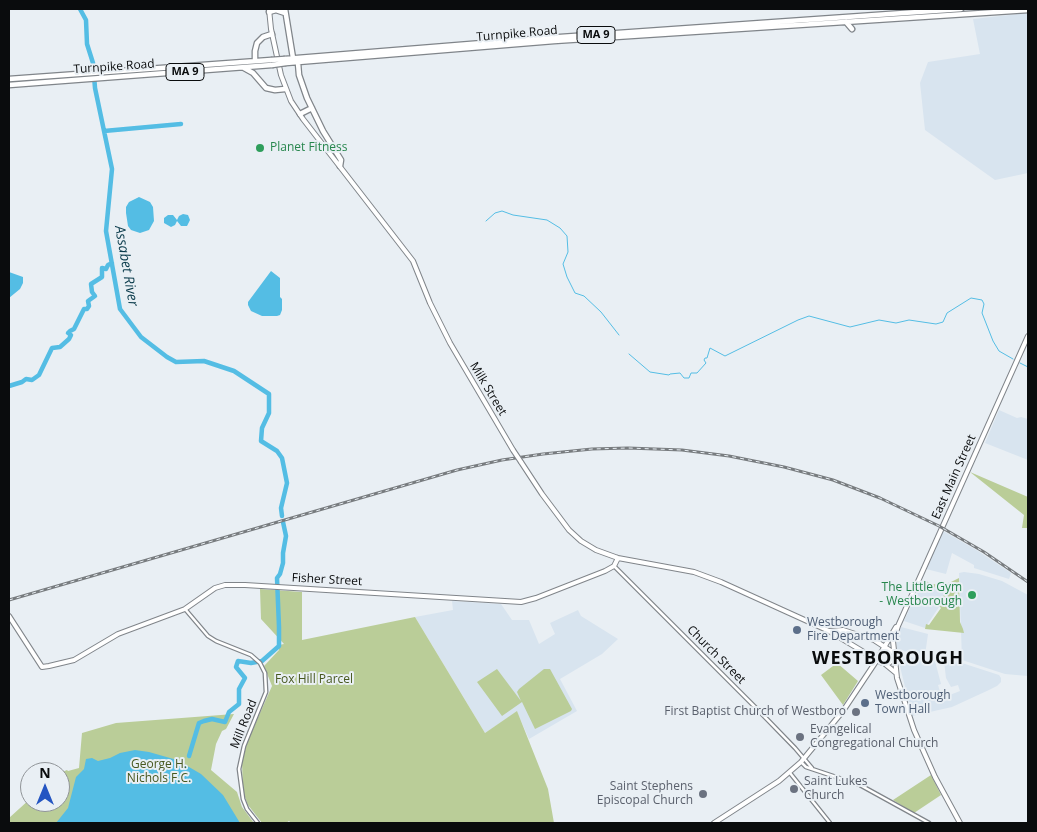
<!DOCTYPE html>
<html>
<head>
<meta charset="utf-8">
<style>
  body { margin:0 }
  #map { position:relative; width:1037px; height:832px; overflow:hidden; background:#e9eff4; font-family:"Open Sans",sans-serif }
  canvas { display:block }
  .frame { position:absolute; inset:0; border:10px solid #0a0c0d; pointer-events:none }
  .north { position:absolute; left:20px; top:762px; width:50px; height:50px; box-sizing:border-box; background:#e9eff4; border:1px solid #909498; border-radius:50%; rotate:0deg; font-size:14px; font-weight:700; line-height:20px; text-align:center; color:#0a0c0d }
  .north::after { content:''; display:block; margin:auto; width:18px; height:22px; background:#2455c2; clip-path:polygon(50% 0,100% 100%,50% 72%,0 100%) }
</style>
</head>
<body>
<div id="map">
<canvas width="1037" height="832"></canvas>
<div class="frame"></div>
<div class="north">N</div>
</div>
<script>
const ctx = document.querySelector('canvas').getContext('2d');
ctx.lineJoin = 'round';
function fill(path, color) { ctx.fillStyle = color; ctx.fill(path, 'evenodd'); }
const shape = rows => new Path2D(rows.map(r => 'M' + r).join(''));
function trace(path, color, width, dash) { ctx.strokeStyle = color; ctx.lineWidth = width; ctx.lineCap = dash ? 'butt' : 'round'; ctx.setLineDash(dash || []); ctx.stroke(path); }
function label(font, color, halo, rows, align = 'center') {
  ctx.font = font + ' "Open Sans",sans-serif'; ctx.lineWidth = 4; ctx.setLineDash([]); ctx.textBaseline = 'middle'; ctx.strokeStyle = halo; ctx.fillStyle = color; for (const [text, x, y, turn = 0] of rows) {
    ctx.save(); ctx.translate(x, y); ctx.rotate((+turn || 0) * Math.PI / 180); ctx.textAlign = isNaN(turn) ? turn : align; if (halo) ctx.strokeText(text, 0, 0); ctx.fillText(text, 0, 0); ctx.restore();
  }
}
fill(shape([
  [1028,13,1028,173,995,180,925,130,920,83,928,62,980,54,973,19],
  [999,410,1017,418,1021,417,1028,419,1028,460,985,443],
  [943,531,978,551,1011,573,1009,579,974,568,974,565,952,553,946,574,926,569],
  [964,572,979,574,1002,581,1028,595,1028,676,1005,674,962,660,959,573],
  [922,582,945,592,941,604,925,628,904,621],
  [452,601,501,604,512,620,529,620,539,644,555,634,550,623,578,610,581,616,618,639,602,654,560,679,577,711,529,739,517,712,485,733,415,617,453,610],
  [901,627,928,634,925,655,897,650,896,640],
  [909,657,935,661,941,684,938,685,942,698,960,691,958,685,951,687,946,678,944,661,962,663,999,675,1001,678,1001,682,997,686,989,690,952,707,912,716,898,658]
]), '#d8e4ef');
fill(shape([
  [970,472,1028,497,1028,528,1022,528,1024,515],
  [959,578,960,622,963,629,964,633,925,629,926,624,929,625,941,608,939,606,945,592,922,582,923,580,933,584,941,585,951,582],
  [260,589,302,592,302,640,415,617,485,733,517,711,548,789,554,823,291,823,289,821,286,823,262,823,248,805,243,792,242,762,245,747,272,686,264,666,279,650,279,645,284,644,261,619],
  [837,663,858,681,843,705,821,675],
  [497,669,521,701,517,692,519,689,544,669,550,669,572,709,571,711,535,729,522,702,502,716,477,682],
  [234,714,226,729,222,731,216,744,211,770,237,792,242,807,254,823,9,823,9,818,30,799,30,802,60,802,60,773,67,770,68,771,79,768,82,733,116,723],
  [931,775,941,795,914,813,893,800]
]), '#bacd98');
fill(shape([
  [139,197,150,202,153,207,154,221,149,230,140,233,131,230,128,226,126,213,126,207,129,202],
  [183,214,188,215,190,220,187,226,181,226,177,221,175,225,171,227,164,223,164,218,168,215,173,215,177,220,179,216],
  [271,271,280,278,280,297,282,299,282,310,280,315,277,316,262,316,251,311,248,305,248,302],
  [9,272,23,277,23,283,20,289,9,298],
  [135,750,149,752,177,760,201,774,223,795,240,823,56,823,68,808,76,777,84,769,86,759,92,758,98,761,110,758,120,753]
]), '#54bde4');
trace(shape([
  [486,221,495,213,502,211,513,215,547,220,560,228,567,236,568,252,563,264,567,277,575,293,584,296,601,312,619,335],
  [629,354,650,372,669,375,670,374,680,373,684,378,689,378,691,373,697,373,706,363,704,360,705,358,707,358,710,348,725,356,798,320,809,316,850,327,879,320,896,323,909,320,936,324,943,322,947,313,971,298,982,300,984,304,982,313,993,341,999,351,1013,359],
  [1020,363,1028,367]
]), '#54bde4', 1);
trace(shape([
  [80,9,86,20,87,44,93,63,95,88,112,169,106,231,120,309,141,337,167,357,176,362,204,361,234,371,269,394,269,413,262,428,261,441,277,451,282,458,287,483,281,508,282,516],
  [104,131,181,124],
  [9,386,22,382,26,379,32,380,39,375,52,348,60,347,69,339,71,335,68,333,70,331,74,329,84,309,87,309,89,306,88,301,95,296,92,292,91,284,102,277,102,268,106,269,108,265,112,263],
  [189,756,199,723,204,721,212,719,225,722,229,712,239,704,239,689,245,678,236,667,238,661,251,663,262,661,279,646,279,627,277,578,280,574,283,563,283,553,286,536,283,522]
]), '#54bde4', 4.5);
const minor = shape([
  [614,566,759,711,795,748,812,768],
  [185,609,208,636,216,641,251,655,260,663,265,673,266,692,244,746,239,769,243,799,247,809,258,823],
  [801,762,806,767,860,785,929,823],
  [790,773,830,823]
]);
const major = shape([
  [269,9,271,29,281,75,291,101,303,119,413,261,430,303,450,343,513,450],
  [521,462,542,494,569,530,581,541,596,550,618,558,694,572,721,582,829,631,882,663,889,663,895,658],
  [9,616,42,667,49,666,74,660,118,634,185,609,215,588,225,585,245,585,521,602,536,598,605,571,614,566,618,558],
  [829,631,843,630,874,640,894,653],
  [885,664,896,673],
  [714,823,779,781,801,762,843,711,875,663,896,627],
  [960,823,935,777,914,730,897,678,893,641,898,626,1028,336]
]);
const highway = shape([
  [285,9,293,58],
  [269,12,276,10,285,13],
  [846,22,852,29],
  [285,59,532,39,961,9],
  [255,61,255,51,257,43,263,37,272,34],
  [286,63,554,41,1028,10],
  [298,63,299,75,307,98,323,131,341,160,340,166],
  [244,68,253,73,266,88,275,90,285,89],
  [9,79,271,60],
  [9,85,272,65],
  [300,114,312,108]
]);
trace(minor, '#80858a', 5);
trace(major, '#80858a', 6);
trace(highway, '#80858a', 7);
trace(minor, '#fff', 2.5);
trace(major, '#fff', 4);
trace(highway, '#fff', 4.5);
const rail = shape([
  [9,600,457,470,502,460,543,454,592,449,628,448,682,450,729,456,784,467,833,480,880,498,939,526,984,552,1028,582]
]);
trace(rail, '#787c7f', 3);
trace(rail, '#e9eff4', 1, [4]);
const majorBridge = shape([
  [513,450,521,462]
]);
const highwayBridge = shape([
  [271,60,285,59],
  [272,65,286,63]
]);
trace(majorBridge, '#80858a', 6, []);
trace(highwayBridge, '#80858a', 7, []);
trace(majorBridge, '#fff', 4);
trace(highwayBridge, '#fff', 4.5);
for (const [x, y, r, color] of [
  [260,148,5,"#2e9e5b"],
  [972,595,5,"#2e9e5b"],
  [797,630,5,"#5c6f8a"],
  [865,703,5,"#5c6f8a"],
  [856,712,5,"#6b7280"],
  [800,737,5,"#6b7280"],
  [794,789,5,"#6b7280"],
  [703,794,5,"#6b7280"]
]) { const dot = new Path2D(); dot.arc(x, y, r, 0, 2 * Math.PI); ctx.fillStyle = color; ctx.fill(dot); trace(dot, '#e9eff4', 2); }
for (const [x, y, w] of [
  [596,35,38],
  [185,72,38]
]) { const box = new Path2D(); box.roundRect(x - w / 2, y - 8.5, w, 17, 4); ctx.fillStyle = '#e9eff4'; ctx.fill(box); trace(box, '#0a0c0d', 1); }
label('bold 11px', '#0a0c0d', null, [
  ["MA 9",596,35],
  ["MA 9",185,72]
]);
label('12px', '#0a0c0d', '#e9eff4', [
  ["Turnpike Road",517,34,-5],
  ["Turnpike Road",114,67,-4],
  ["Milk Street",488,389,59],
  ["East Main Street",954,477,-66],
  ["Fisher Street",327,580,3],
  ["Church Street",716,655,45],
  ["Mill Road",244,724,-68]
]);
label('12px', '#27864d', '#e9eff4', [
  ["Planet Fitness",270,148],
  ["The Little Gym",962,588,"right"],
  ["- Westborough",962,602,"right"]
], 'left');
label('12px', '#4e5e75', '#e9eff4', [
  ["Westborough",807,623],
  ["Fire Department",807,637],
  ["Westborough",875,696],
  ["Town Hall",875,710]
], 'left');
label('12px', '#47581f', '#e9eff4', [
  ["Fox Hill Parcel",314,680],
  ["George H.",159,765],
  ["Nichols F.C.",159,779]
]);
label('12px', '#5b616d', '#e9eff4', [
  ["First Baptist Church of Westboro",846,712],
  ["Evangelical",810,730,"left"],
  ["Congregational Church",810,744,"left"],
  ["Saint Lukes",804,782,"left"],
  ["Church",804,796,"left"],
  ["Saint Stephens",693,787],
  ["Episcopal Church",693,801]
], 'right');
label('italic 14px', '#093a4a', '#e9eff4', [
  ["Assabet River",126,266,80]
]);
ctx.letterSpacing = '1px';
label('bold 18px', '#0a0c0d', '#e9eff4', [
  ["WESTBOROUGH",888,659]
]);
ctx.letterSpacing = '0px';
</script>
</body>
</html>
